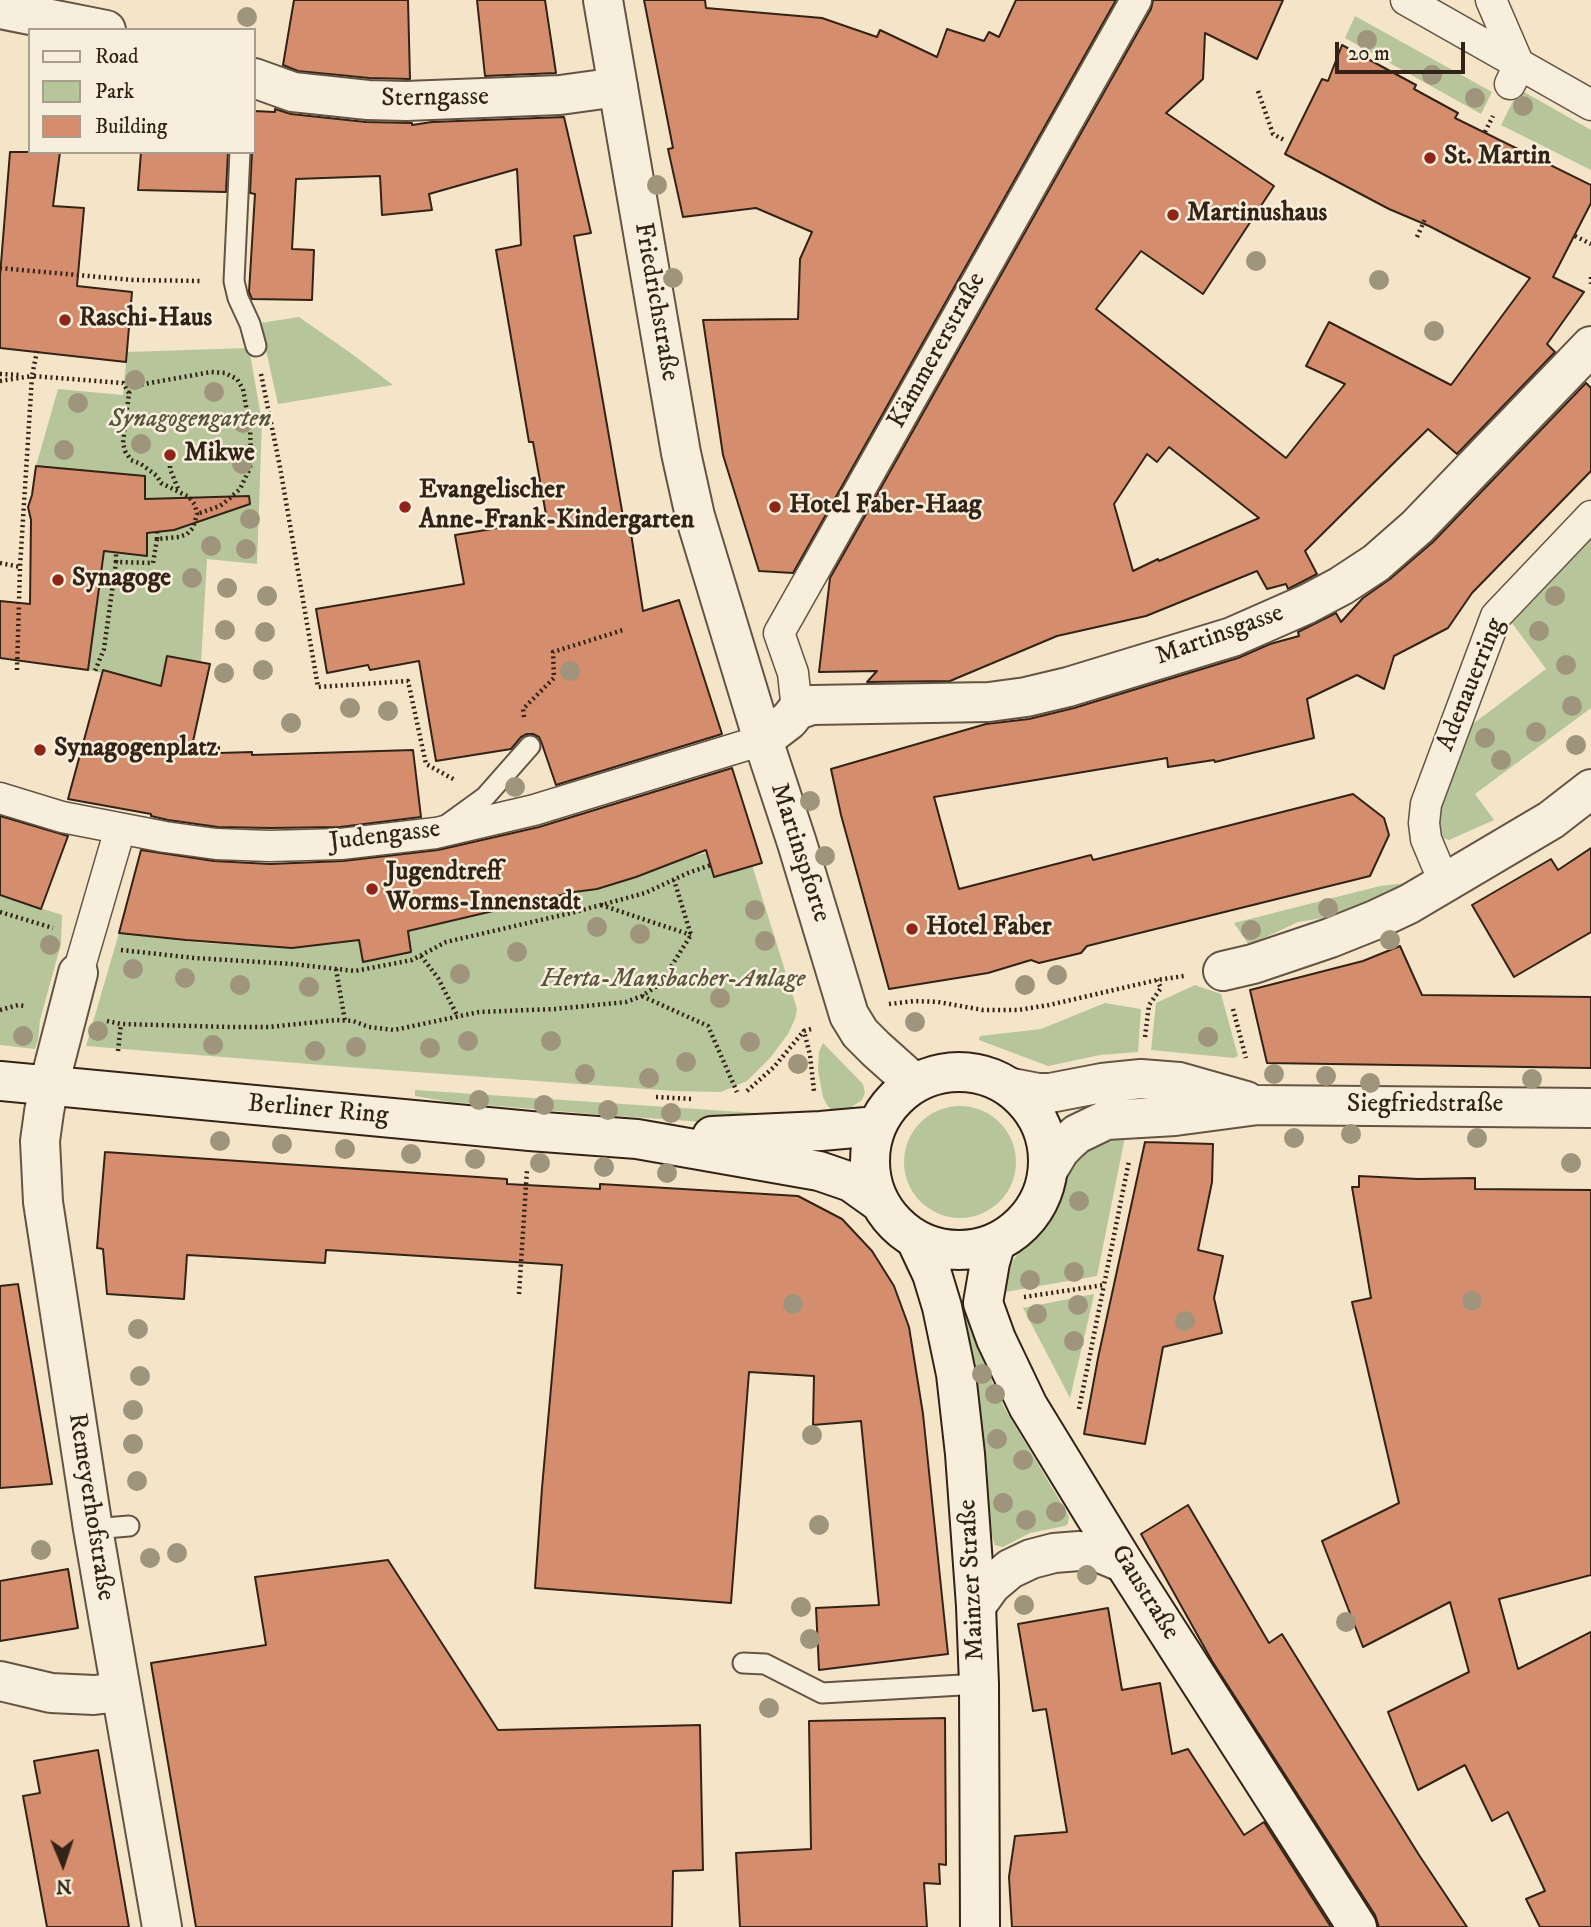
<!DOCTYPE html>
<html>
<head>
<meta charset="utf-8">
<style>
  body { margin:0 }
  #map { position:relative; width:1591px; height:1927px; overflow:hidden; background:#f4e5c9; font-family:"IM FELL DW Pica",serif }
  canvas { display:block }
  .legend { position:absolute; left:28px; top:28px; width:228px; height:126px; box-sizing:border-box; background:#f8eedc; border:2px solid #a99d8d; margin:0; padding:9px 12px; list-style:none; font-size:21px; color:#332317 }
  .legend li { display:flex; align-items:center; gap:14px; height:35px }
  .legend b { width:35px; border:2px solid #a99d8d }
  .north { position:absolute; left:28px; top:1829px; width:70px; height:70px; -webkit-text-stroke:5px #f8eedc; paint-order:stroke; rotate:178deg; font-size:19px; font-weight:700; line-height:28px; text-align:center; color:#332317 }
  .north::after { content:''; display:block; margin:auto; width:24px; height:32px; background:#332317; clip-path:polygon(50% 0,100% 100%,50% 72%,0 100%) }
  .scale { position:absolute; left:1335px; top:42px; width:130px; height:32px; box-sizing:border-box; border:4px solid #332317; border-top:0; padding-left:9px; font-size:21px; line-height:24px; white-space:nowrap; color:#332317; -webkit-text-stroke:5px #f8eedc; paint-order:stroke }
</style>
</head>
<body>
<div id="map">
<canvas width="1591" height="1927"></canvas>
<ul class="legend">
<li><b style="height:9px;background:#f8eedc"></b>Road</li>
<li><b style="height:19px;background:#b6c69a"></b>Park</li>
<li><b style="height:19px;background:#d48e6e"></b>Building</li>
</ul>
<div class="north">N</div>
<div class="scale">20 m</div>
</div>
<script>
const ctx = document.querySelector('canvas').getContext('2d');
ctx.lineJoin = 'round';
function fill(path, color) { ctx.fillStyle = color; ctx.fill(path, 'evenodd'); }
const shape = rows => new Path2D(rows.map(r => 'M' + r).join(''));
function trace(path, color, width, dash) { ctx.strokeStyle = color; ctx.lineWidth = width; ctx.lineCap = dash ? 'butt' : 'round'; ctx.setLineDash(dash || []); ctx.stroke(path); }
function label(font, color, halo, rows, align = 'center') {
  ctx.font = font + ' "IM FELL DW Pica",serif'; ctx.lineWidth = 5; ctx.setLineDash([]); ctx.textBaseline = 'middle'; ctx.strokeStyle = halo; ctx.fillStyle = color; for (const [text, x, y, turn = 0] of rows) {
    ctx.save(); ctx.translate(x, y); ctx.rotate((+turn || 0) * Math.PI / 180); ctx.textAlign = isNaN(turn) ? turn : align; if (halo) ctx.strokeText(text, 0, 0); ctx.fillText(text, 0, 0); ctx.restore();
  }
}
fill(shape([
  [1355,16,1492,92,1481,114,1345,38],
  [1519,89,1591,130,1591,170,1501,125],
  [299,317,352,354,393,385,278,404,260,323],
  [249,348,262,422,257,564,207,559,201,663,167,656,161,686,103,670,102,673,88,670,105,551,146,556,147,532,173,530,180,528,185,522,145,499,144,476,36,466,58,389,123,395,127,352],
  [1591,540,1591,708,1475,794,1494,820,1449,840,1439,837,1433,829,1470,726,1546,669,1512,623],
  [707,853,752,865,797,1009,795,1019,788,1034,770,1058,747,1081,721,1092,674,1091,347,1067,86,1046,119,933,203,943,292,948,359,940,363,962,408,931,574,892,597,889,634,878,685,858],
  [1407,883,1409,883,1372,910,1298,922,1249,945,1234,923,1380,886],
  [0,895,62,915,61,944,40,1020,38,1040,35,1049,0,1045],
  [1195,985,1221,994,1238,1056,1234,1058,1151,1050,1156,1003],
  [1105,1003,1141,1009,1138,1052,1100,1055,1048,1066,979,1040,980,1036,1041,1029],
  [823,1043,863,1084,865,1093,862,1100,847,1110,834,1113,827,1105,823,1097,818,1070,819,1052],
  [415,1090,771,1114,770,1122,703,1122,604,1115,450,1102,415,1096],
  '904 1162a56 56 0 1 1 112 0a56 56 0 1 1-112 0Z',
  [1126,1132,1097,1276,1005,1292,1008,1268,1016,1256,1044,1225,1059,1195,1070,1165,1089,1146],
  [1094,1294,1094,1295,1070,1398,1023,1308],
  [974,1318,992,1381,1005,1409,1069,1516,1068,1524,1065,1526,1030,1533,1003,1547,995,1545,992,1536,979,1412,961,1321]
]), '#b6c69a');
const building = shape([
  [294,0,408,0,410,79,369,78,298,71,283,65,294,0],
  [477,0,545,0,556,73,485,76,477,0],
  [644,0,705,0,706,8,822,18,877,37,880,30,937,57,947,29,984,41,989,32,999,37,1016,0,1116,0,793,573,759,571,723,455,703,320,798,319,800,259,812,232,756,208,683,217,668,149,673,148,644,0],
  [1153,0,1283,0,1257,59,1205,33,1203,79,1166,113,1274,186,1203,294,1141,251,1096,309,1286,458,1345,384,1306,366,1329,322,1451,385,1530,278,1429,226,1389,209,1285,154,1322,79,1328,81,1342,45,1416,85,1414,89,1458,113,1455,118,1591,185,1591,203,1553,277,1584,292,1547,344,1555,352,1457,454,1428,429,1305,551,1317,574,1288,589,1286,584,1267,589,1257,571,1146,616,1057,636,950,681,867,682,877,671,819,672,830,578,1151,9,1153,0],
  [1169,447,1259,518,1159,561,1158,559,1133,571,1114,504,1147,454,1157,462,1169,447],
  [275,109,291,114,366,122,412,123,412,125,432,122,564,117,591,233,574,236,625,528,630,527,643,611,679,600,722,734,556,785,542,744,539,737,533,734,527,734,521,737,511,749,436,761,419,661,370,670,368,665,327,673,316,609,464,584,455,535,547,520,533,442,529,442,496,250,521,245,517,169,429,194,432,210,382,215,380,176,296,179,292,249,314,250,312,300,252,299,249,292,255,194,250,193,252,152,254,152,254,111,275,112,275,109],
  [10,152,60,152,53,206,84,208,77,286,132,292,126,362,0,348,0,276,10,152],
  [141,152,228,152,226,192,138,190,141,152],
  [1586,383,1591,388,1591,471,1472,593,1448,628,1394,656,1384,689,1357,675,1307,699,1314,738,1215,762,1214,760,1168,767,1167,758,934,797,959,889,1091,855,1093,860,1353,794,1384,818,1389,835,1370,876,1087,946,1081,953,1039,963,1031,960,988,973,889,989,841,815,831,769,986,724,1029,719,1074,708,1238,658,1270,644,1299,636,1298,632,1336,613,1341,622,1363,598,1390,579,1433,542,1586,383],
  [36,466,145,476,145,499,249,496,250,504,174,530,147,533,147,556,104,551,88,670,0,658,0,601,30,604,31,520,28,507,32,495,36,466],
  [167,656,210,664,192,746,219,747,219,753,252,752,252,755,413,750,421,817,340,827,270,828,218,827,168,820,151,816,151,814,68,799,103,670,161,686,167,656],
  [732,768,762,863,714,877,706,850,636,877,597,889,574,892,408,931,411,952,363,962,359,940,292,948,186,940,119,933,141,850,214,861,270,864,343,861,438,850,539,827,732,768],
  [0,816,68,836,41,909,0,895,0,816],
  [1591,848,1591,932,1514,977,1472,905,1551,859,1558,870,1591,848],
  [1400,946,1422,995,1591,997,1591,1068,1267,1063,1250,990,1363,961,1400,946],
  [1145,1142,1213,1144,1212,1182,1198,1250,1223,1256,1214,1298,1222,1333,1163,1347,1145,1444,1084,1434,1098,1358,1145,1142],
  [105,1152,507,1179,507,1184,600,1189,600,1184,798,1196,842,1219,872,1251,894,1286,909,1327,923,1414,948,1654,819,1670,816,1608,879,1605,861,1421,813,1425,814,1376,749,1372,731,1603,535,1588,542,1488,562,1265,326,1250,325,1263,187,1255,184,1299,107,1294,103,1249,97,1248,105,1152],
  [1359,1176,1418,1179,1475,1178,1475,1189,1591,1190,1591,1575,1499,1599,1518,1669,1591,1632,1591,1927,1540,1927,1526,1899,1545,1891,1508,1812,1492,1821,1465,1765,1418,1790,1388,1712,1469,1672,1450,1602,1363,1647,1322,1541,1399,1503,1352,1302,1371,1298,1352,1187,1359,1187,1359,1176],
  [18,1284,52,1484,0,1488,0,1286,18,1284],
  [1188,1505,1269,1643,1282,1634,1419,1855,1467,1927,1379,1927,1375,1915,1212,1661,1141,1534,1188,1505],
  [388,1560,498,1730,700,1725,703,1870,673,1871,672,1927,196,1927,151,1663,266,1645,255,1577,388,1560],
  [68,1569,78,1628,0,1641,0,1581,68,1569],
  [1108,1608,1122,1690,1160,1683,1172,1754,1188,1749,1244,1835,1264,1822,1331,1927,1012,1927,1009,1877,1015,1836,1067,1832,1046,1709,1033,1711,1018,1624,1108,1608],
  [945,1718,946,1865,939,1864,940,1884,924,1883,927,1927,740,1927,736,1853,811,1849,809,1721,945,1718],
  [98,1750,129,1927,47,1927,23,1796,40,1793,34,1761,98,1750]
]);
fill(building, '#d48e6e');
trace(building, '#332317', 2);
const service = shape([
  [240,152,234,281,238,298,250,324,256,346],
  [445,826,485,797,530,746],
  [93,1529,129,1526],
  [743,1663,765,1664,822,1693,979,1684]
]);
const pedestrian = shape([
  [1406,0,1591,105],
  [1491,0,1519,65,1510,84],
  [797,710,793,673,779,633,1136,0],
  [0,798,62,817,165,837,216,844,270,846,341,844,436,833,534,810,763,740],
  [1444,882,1426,839,1424,823,1426,804,1496,616,1591,516],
  [78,973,120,829]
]);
const minor = shape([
  [0,9,106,30],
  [254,78,293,92,368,100,406,101,560,95,618,87],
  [763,740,789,720,797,710,812,705,989,702,1026,697,1068,687,1232,637,1307,604,1341,586,1376,563,1417,527,1591,346],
  [1223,971,1253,964,1330,938,1375,920,1409,904,1551,820,1591,789],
  [78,973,49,1085,44,1112,40,1141,43,1202,93,1529,162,1927],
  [0,1681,51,1693,94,1695,120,1692]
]);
const tertiary = shape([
  [603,0,681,453,695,516,763,740,797,843,849,1015,860,1033,876,1049,914,1083],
  [1012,1088,1038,1093,1050,1093,1102,1083,1141,1079,1179,1082,1246,1101],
  [1048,1170,1060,1150,1069,1141,1077,1134,1106,1120,1175,1116,1258,1105,1591,1108],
  [976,1606,991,1585,1010,1569,1031,1559,1054,1553,1079,1551,1100,1553,1124,1563]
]);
const secondary = shape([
  '870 1161a89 89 0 1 1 178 0a89 89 0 1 1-178 0Z',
  [0,1081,530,1131,637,1139,819,1171,851,1182,879,1202],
  [712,1136,821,1131,877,1126],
  [916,1240,932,1274,942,1307,956,1374,965,1454,976,1606,979,1684,980,1927],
  [996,1242,990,1262,983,1303,996,1339,1028,1406,1124,1563,1357,1927]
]);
trace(service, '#635444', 23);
trace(pedestrian, '#635444', 33);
trace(minor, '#635444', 42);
trace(tertiary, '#635444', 42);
trace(secondary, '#332317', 42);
trace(shape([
  [1258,91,1273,134,1284,140],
  [1485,132,1493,116],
  [1575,236,1591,244],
  [1417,237,1425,219],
  [0,268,133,280,202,281],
  [1591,277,1591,284],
  [37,351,32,376,123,383,129,393,123,443,125,451,131,460,141,464,157,476,161,483,189,497,195,505,197,514,193,528,187,534,179,537,157,539,153,563,116,562,104,649,95,671],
  [0,374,21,375],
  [261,374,280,467,318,687,408,681,426,764,455,780],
  [0,381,32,376],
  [129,393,133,386,211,372,225,373,237,379,243,389,250,429,251,455,250,468,240,489,230,498,220,506,197,514],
  [170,455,170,469,179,491],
  [157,539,157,532],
  [116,562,116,552],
  [0,563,20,567],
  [17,670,20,567,32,376],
  [524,717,523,709,554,678,553,652,623,630],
  [601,905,691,935],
  [0,912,53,928],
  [121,950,195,958,292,964,355,971,412,960,446,942,575,912,645,893,688,873,711,865],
  [421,956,438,978,458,1017],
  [336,969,345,1021],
  [642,996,708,1026,737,1092],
  [889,1004,915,1001,938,1002,983,1010,1018,1010,1049,1005,1157,980,1184,976],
  [1233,1009,1246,1058],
  [0,1010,18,1005,26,1006],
  [107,1021,121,1024,230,1027,269,1027,336,1020,353,1021,369,1027,394,1030,479,1012,555,1009,626,1002,642,996,660,984,691,935,674,880],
  [811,1029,804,1031,810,1055,814,1091],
  [1145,1037,1149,1005,1161,988,1157,980],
  [118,1051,121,1024],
  [747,1091,774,1067,803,1032],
  [656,1097,693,1099],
  [519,1294,527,1170],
  [1024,1297,1104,1285,1129,1161],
  [1079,1409,1104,1285]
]), '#332317', 4.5, [2, 3.5]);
trace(service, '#f8eedc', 19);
trace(pedestrian, '#f8eedc', 30);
trace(minor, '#f8eedc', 38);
trace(tertiary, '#f8eedc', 38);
trace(secondary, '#f8eedc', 38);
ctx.fillStyle = '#9f957d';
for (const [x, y] of [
  [247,17],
  [1367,40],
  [1432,75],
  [1475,98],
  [1523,106],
  [657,185],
  [1256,261],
  [673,278],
  [1379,280],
  [1434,331],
  [135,380],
  [214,392],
  [78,403],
  [243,423],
  [141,444],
  [64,450],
  [242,464],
  [250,519],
  [211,546],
  [246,549],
  [192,578],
  [227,588],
  [267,596],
  [1555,596],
  [225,630],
  [1539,631],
  [265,632],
  [1566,665],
  [263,670],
  [570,671],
  [224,673],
  [1572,706],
  [350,708],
  [388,711],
  [291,723],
  [1536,732],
  [1485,738],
  [1576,745],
  [1501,760],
  [515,787],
  [810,801],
  [825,856],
  [1328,908],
  [755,910],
  [597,927],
  [1251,930],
  [640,934],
  [1390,940],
  [765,941],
  [50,945],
  [517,952],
  [133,969],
  [460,974],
  [1057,975],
  [185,978],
  [240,985],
  [1025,985],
  [309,987],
  [720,998],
  [915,1022],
  [98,1031],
  [23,1036],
  [1208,1037],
  [468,1041],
  [551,1041],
  [750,1042],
  [213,1045],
  [356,1047],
  [430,1048],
  [315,1051],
  [686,1062],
  [798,1064],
  [585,1074],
  [1274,1074],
  [1326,1076],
  [649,1078],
  [1532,1079],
  [1370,1083],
  [479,1100],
  [544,1105],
  [608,1110],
  [671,1113],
  [1351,1134],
  [1294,1138],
  [1477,1138],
  [220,1141],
  [282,1144],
  [345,1149],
  [411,1154],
  [475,1159],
  [540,1163],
  [1571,1163],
  [604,1167],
  [667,1173],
  [1079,1201],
  [1074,1272],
  [1030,1280],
  [1472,1301],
  [793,1304],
  [1078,1305],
  [1037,1314],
  [1185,1321],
  [138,1329],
  [1074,1341],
  [982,1374],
  [140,1376],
  [995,1394],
  [133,1410],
  [812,1435],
  [997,1439],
  [133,1444],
  [1023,1460],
  [137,1481],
  [1003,1503],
  [1056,1512],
  [1026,1520],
  [819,1525],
  [41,1550],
  [177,1553],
  [150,1558],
  [1087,1575],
  [1024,1605],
  [801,1607],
  [1346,1622],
  [810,1639],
  [769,1708]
]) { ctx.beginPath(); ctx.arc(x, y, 10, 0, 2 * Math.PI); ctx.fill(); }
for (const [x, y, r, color] of [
  [1430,158,7,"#8f2418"],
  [1173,215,7,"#8f2418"],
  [65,320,7,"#8f2418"],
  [170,455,7,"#8f2418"],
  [405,507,7,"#8f2418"],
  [775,507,7,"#8f2418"],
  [58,580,7,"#8f2418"],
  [40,750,7,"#8f2418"],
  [372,889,7,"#8f2418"],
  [912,929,7,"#8f2418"]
]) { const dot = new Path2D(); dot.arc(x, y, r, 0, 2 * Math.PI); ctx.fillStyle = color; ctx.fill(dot); trace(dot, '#f8eedc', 2.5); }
label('26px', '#332317', '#f8eedc', [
  ["Sterngasse",435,99,-1],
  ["Friedrichstraße",655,302,80],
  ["Kämmererstraße",938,351,-61],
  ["Martinsgasse",1220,636,-20],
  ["Adenauerring",1472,685,-68],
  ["Judengasse",385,837,-7],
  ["Martinspforte",799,853,72],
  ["Siegfriedstraße",1425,1106],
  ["Berliner Ring",318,1111,5],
  ["Remeyerhofstraße",90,1507,81],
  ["Mainzer Straße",973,1580,-93],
  ["Gaustraße",1144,1593,58]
]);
label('bold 26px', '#332317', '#f8eedc', [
  ["St. Martin",1444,158],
  ["Martinushaus",1187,215],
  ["Raschi-Haus",79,320],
  ["Mikwe",184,455],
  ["Evangelischer",419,492],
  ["Anne-Frank-Kindergarten",419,522],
  ["Hotel Faber-Haag",789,507],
  ["Synagoge",72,580],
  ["Synagogenplatz",54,750],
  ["Jugendtreff",386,874],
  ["Worms-Innenstadt",386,904],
  ["Hotel Faber",926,929]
], 'left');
label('italic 26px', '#5a543e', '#f8eedc', [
  ["Synagogengarten",190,421],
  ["Herta-Mansbacher-Anlage",673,981]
]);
</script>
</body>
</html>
